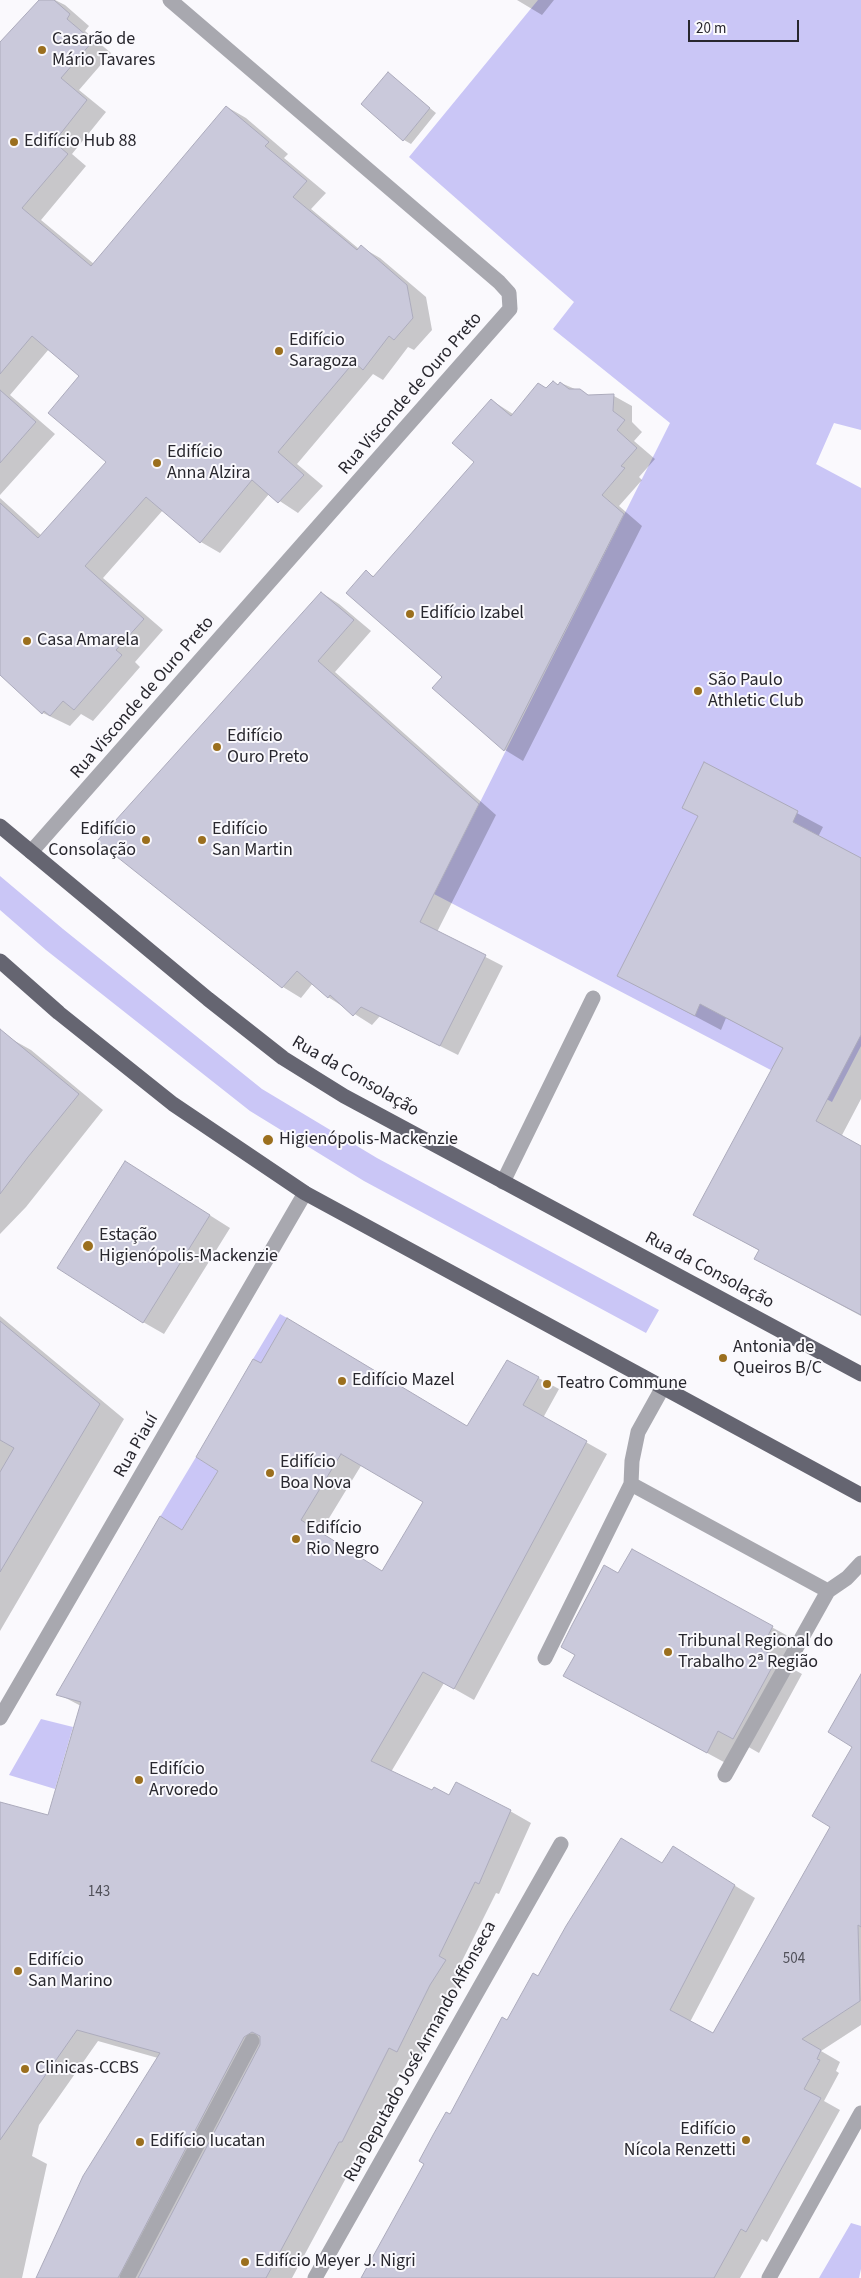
<!DOCTYPE html>
<html>
<head>
<meta charset="utf-8">
<style>
  body { margin:0 }
  #map { position:relative; width:861px; height:2278px; overflow:hidden; background:#faf9fd; font-family:"Source Sans 3",sans-serif }
  canvas { display:block }
  .scale { position:absolute; left:688px; top:20px; width:111px; height:22px; box-sizing:border-box; border:2px solid #28272e; border-top:0; padding-left:6px; font-size:15px; line-height:18px; white-space:nowrap; color:#28272e; -webkit-text-stroke:4px #faf9fd; paint-order:stroke }
</style>
</head>
<body>
<div id="map">
<canvas width="861" height="2278"></canvas>
<div class="scale">20 m</div>
</div>
<script>
const ctx = document.querySelector('canvas').getContext('2d');
ctx.lineJoin = 'round';
function fill(path, color) { ctx.fillStyle = color; ctx.fill(path, 'evenodd'); }
const shape = rows => new Path2D(rows.map(r => 'M' + r).join(''));
function trace(path, color, width, dash) { ctx.strokeStyle = color; ctx.lineWidth = width; ctx.lineCap = dash ? 'butt' : 'round'; ctx.setLineDash(dash || []); ctx.stroke(path); }
function label(font, color, halo, rows, align = 'center') {
  ctx.font = font + ' "Source Sans 3",sans-serif'; ctx.lineWidth = 4; ctx.setLineDash([]); ctx.textBaseline = 'middle'; ctx.strokeStyle = halo; ctx.fillStyle = color; for (const [text, x, y, turn = 0] of rows) {
    ctx.save(); ctx.translate(x, y); ctx.rotate((+turn || 0) * Math.PI / 180); ctx.textAlign = isNaN(turn) ? turn : align; if (halo) ctx.strokeText(text, 0, 0); ctx.fillText(text, 0, 0); ctx.restore();
  }
}
fill(shape([
  [538,0,861,0,861,430,834,423,816,464,861,488,861,1046,832,1102,434,894,670,423,553,329,574,302,409,157],
  [0,876,63,929,262,1089,377,1158,659,1310,646,1333,364,1181,250,1111,46,950,0,910],
  [280,1314,287,1318,261,1364,253,1359],
  [196,1457,218,1471,182,1530,160,1517],
  [41,1719,73,1727,55,1789,9,1775],
  [851,2223,861,2226,861,2269,859,2278,819,2278]
]), '#cac6f6');
fill(shape([
  [41,0,55,0,65,5,89,26,85,31,111,53,79,90,106,112,72,154,86,166,41,220,94,264,227,107,246,118,288,154,284,158,326,193,311,209,359,249,361,247,380,258,426,297,432,330,414,350,408,347,383,380,373,374,297,464,323,486,298,513,269,494,220,553,201,542,163,510,103,578,163,630,135,662,140,667,93,721,81,714,70,726,43,713,0,675,0,498,42,536,108,462,81,376,49,349,10,395,55,434,0,495,0,44],
  [517,0,554,0,542,15],
  [388,74,436,113,411,144,404,140],
  [561,383,591,396,614,396,632,406,632,422,642,432,634,441,655,459,639,477,642,480,619,506,642,526,523,761,505,750,434,688,444,676,366,572,375,577,476,462,491,400,513,414,546,389],
  [322,593,339,604,371,631,335,672,496,815,437,932,503,966,458,1055,380,1016,372,1025,328,997,313,983,301,998,283,987,99,840],
  [705,764,823,827,818,837,861,859,861,1099,841,1137,861,1148,861,1316,781,1273,760,1251,720,1229,785,1048,726,1018,721,1030,619,976,699,816],
  [6,1036,31,1050,103,1110,26,1207,0,1234,0,1043],
  [146,1175,230,1228,164,1334,143,1322],
  [0,1316,124,1419,0,1631],
  [507,1361,559,1389,543,1418,607,1454,474,1700,444,1683,391,1772,433,1792,510,1811,531,1823,499,1894,496,1893,458,1969,466,1973,450,1997,418,2063,409,2059,363,2153,360,2152,292,2278,38,2278,158,2058,98,2041,39,2125,32,2156,47,2164,22,2278,0,2278,0,1804,49,1816,81,1706,58,1694,183,1531,220,1470,468,1428],
  [362,1464,425,1501,383,1572,320,1533],
  [632,1551,799,1642,786,1665,802,1674,759,1753,745,1745,733,1767,591,1690],
  [861,1677,861,2025,821,2051,840,2062,836,2071,839,2073,824,2101,840,2110,767,2242,762,2239,740,2278,363,2278,450,2116,507,2022,539,1978,662,1864,693,1860,755,1898,690,2022,714,2035,832,1826,854,1746]
]), '#0003');
const building = shape([
  [39,0,54,0,70,14,67,19,93,41,61,78,87,100,54,142,68,154,22,208,91,266,226,106,269,142,265,146,307,181,293,197,357,250,361,245,407,285,413,318,394,340,389,336,363,370,354,362,278,452,304,475,278,503,252,480,200,543,146,497,85,566,144,619,116,650,122,655,74,710,63,701,50,716,44,711,42,714,0,675,0,503,38,538,106,462,48,413,79,376,32,336,0,374,0,42,39,0],
  [388,72,430,108,403,141,361,104,388,72],
  [553,381,558,385,560,382,569,389,580,389,588,395,614,394,613,411,625,420,617,430,637,448,621,466,625,468,602,495,624,514,504,751,432,688,442,677,346,593,366,570,373,577,474,462,452,443,491,399,511,416,538,383,546,388,553,381],
  [0,390,36,422,0,463,0,390],
  [321,592,354,620,318,661,479,804,420,922,486,955,440,1046,361,1007,353,1016,330,995,328,998,297,971,282,988,97,841,321,592],
  [704,762,798,811,793,822,861,858,861,1035,816,1121,861,1146,861,1315,754,1259,759,1250,693,1215,783,1048,700,1004,695,1016,617,976,698,816,682,808,704,762],
  [0,1029,79,1094,28,1157,0,1194,0,1029],
  [125,1161,210,1215,143,1323,57,1268,125,1161],
  [287,1318,467,1426,507,1360,539,1377,523,1405,587,1441,454,1689,423,1672,371,1761,432,1790,434,1787,449,1795,456,1782,511,1810,479,1884,475,1882,439,1956,446,1960,430,1985,397,2052,389,2048,342,2142,339,2142,266,2278,138,2278,260,2045,260,2036,252,2032,244,2037,118,2278,36,2278,83,2176,160,2053,77,2030,0,2140,0,1802,48,1815,81,1702,56,1695,160,1516,182,1530,218,1471,196,1457,253,1359,261,1363,287,1318],
  [341,1454,423,1502,382,1571,301,1520,341,1454],
  [0,1321,100,1404,0,1572,0,1472,14,1448,0,1440,0,1321],
  [632,1549,773,1626,761,1649,777,1658,733,1739,718,1731,707,1753,563,1676,575,1655,561,1647,572,1625,604,1565,618,1573,632,1549],
  [861,1674,861,1927,858,1925,860,2001,802,2039,821,2050,817,2059,820,2060,804,2089,821,2098,746,2232,741,2229,714,2278,361,2278,424,2164,419,2161,433,2135,446,2112,450,2114,502,2017,507,2020,533,1973,538,1976,566,1926,621,1838,662,1863,673,1846,735,1885,670,2010,713,2033,830,1827,812,1816,852,1747,828,1732,861,1674]
]);
fill(building, '#cac9db');
trace(building, '#acabbc', 1);
trace(shape([
  [31,852,510,309,509,293,499,282,170,0],
  [503,1182,593,998],
  [631,1484,632,1461,638,1432,663,1387],
  [828,1591,847,1578,861,1563],
  [545,1658,631,1484,828,1591,725,1775],
  [0,1718,305,1193],
  [127,2278,252,2041],
  [315,2278,561,1844],
  [769,2278,861,2113]
]), '#a8a8af', 15);
trace(shape([
  [0,826,208,999,283,1058,344,1096,861,1374],
  [0,961,59,1013,173,1104,305,1193,861,1495]
]), '#656571', 15);
for (const [x, y, r, color] of [
  [42,50,5,"#9b6f1e"],
  [14,142,5,"#9b6f1e"],
  [279,351,5,"#9b6f1e"],
  [157,463,5,"#9b6f1e"],
  [410,614,5,"#9b6f1e"],
  [27,641,5,"#9b6f1e"],
  [698,691,5,"#9b6f1e"],
  [217,747,5,"#9b6f1e"],
  [146,840,5,"#9b6f1e"],
  [202,840,5,"#9b6f1e"],
  [268,1140,6,"#9b6f1e"],
  [88,1246,6,"#9b6f1e"],
  [723,1358,5,"#9b6f1e"],
  [342,1381,5,"#9b6f1e"],
  [547,1384,5,"#9b6f1e"],
  [270,1473,5,"#9b6f1e"],
  [296,1539,5,"#9b6f1e"],
  [668,1652,5,"#9b6f1e"],
  [139,1780,5,"#9b6f1e"],
  [18,1971,5,"#9b6f1e"],
  [25,2069,5,"#9b6f1e"],
  [746,2140,5,"#9b6f1e"],
  [140,2142,5,"#9b6f1e"],
  [245,2262,5,"#9b6f1e"]
]) { const dot = new Path2D(); dot.arc(x, y, r, 0, 2 * Math.PI); ctx.fillStyle = color; ctx.fill(dot); trace(dot, '#faf9fd', 2); }
label('15px', '#505059', null, [
  ["143",99,1893],
  ["504",794,1960]
]);
label('18px', '#28272e', '#faf9fd', [
  ["Casarão de",52,40],
  ["Mário Tavares",52,61],
  ["Edifício Hub 88",24,142],
  ["Edifício",289,341],
  ["Saragoza",289,362],
  ["Edifício",167,453],
  ["Anna Alzira",167,474],
  ["Edifício Izabel",420,614],
  ["Casa Amarela",37,641],
  ["São Paulo",708,681],
  ["Athletic Club",708,702],
  ["Edifício",227,737],
  ["Ouro Preto",227,758],
  ["Edifício",136,830,"right"],
  ["Consolação",136,851,"right"],
  ["Edifício",212,830],
  ["San Martin",212,851],
  ["Higienópolis-Mackenzie",279,1140],
  ["Estação",99,1236],
  ["Higienópolis-Mackenzie",99,1257],
  ["Antonia de",733,1348],
  ["Queiros B/C",733,1369],
  ["Edifício Mazel",352,1381],
  ["Teatro Commune",557,1384],
  ["Edifício",280,1463],
  ["Boa Nova",280,1484],
  ["Edifício",306,1529],
  ["Rio Negro",306,1550],
  ["Tribunal Regional do",678,1642],
  ["Trabalho 2ª Região",678,1663],
  ["Edifício",149,1770],
  ["Arvoredo",149,1791],
  ["Edifício",28,1961],
  ["San Marino",28,1982],
  ["Clinicas-CCBS",35,2069],
  ["Edifício",736,2130,"right"],
  ["Nícola Renzetti",736,2151,"right"],
  ["Edifício Iucatan",150,2142],
  ["Edifício Meyer J. Nigri",255,2262]
], 'left');
label('18px', '#28272e', '#faf9fd', [
  ["Rua Visconde de Ouro Preto",411,394,-49],
  ["Rua Visconde de Ouro Preto",143,698,-49],
  ["Rua da Consolação",355,1077,30],
  ["Rua da Consolação",709,1271,28],
  ["Rua Piauí",137,1446,-60],
  ["Rua Deputado José Armando Affonseca",421,2052,-61]
]);
</script>
</body>
</html>
